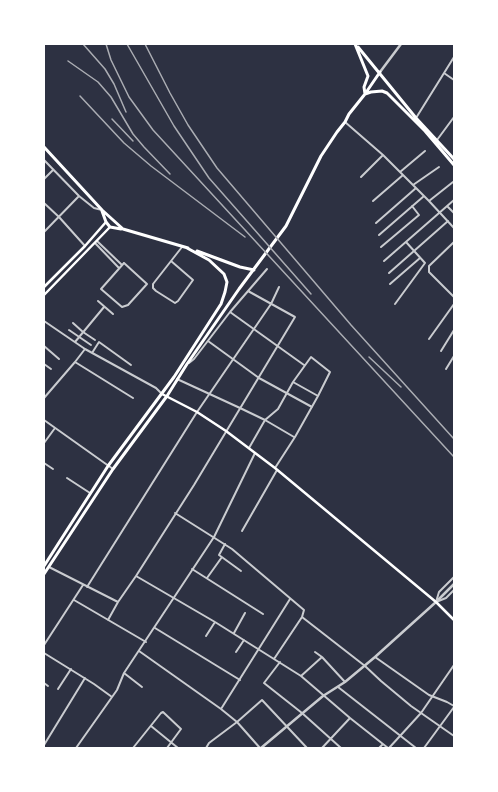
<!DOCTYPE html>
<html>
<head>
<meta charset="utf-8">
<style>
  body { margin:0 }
  #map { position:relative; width:498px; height:792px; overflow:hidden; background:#2d3142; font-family:"Nunito Sans",sans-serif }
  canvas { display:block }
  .frame { position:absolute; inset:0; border:45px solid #fff; pointer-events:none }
</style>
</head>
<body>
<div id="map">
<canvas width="498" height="792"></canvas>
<div class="frame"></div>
</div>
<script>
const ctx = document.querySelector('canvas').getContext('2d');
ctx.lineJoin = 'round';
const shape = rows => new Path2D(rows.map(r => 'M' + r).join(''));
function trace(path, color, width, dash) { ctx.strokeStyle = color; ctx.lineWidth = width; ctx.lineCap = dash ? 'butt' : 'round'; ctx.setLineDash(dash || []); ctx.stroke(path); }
trace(shape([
  [444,73,454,80],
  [416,118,454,57],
  [345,122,383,155,429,201,454,228],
  [437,140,454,117],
  [44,160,79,196,94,208,102,210],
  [400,172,425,151],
  [361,177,383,155],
  [44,179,53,170],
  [413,185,439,167],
  [373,201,403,175],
  [429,201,453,182],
  [44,203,59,217,85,246],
  [447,206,454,213],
  [376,223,416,188],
  [44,232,79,196],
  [379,235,424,196],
  [97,241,122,265],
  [454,242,429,266,429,272,454,297],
  [95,243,119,268],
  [381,247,419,215,412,206],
  [171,261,193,280,178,301,175,303,156,291,153,288,153,284,182,247],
  [384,261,454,200],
  [124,263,147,284,128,305,122,307,101,289,124,263],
  [389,273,448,221],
  [390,284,420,258],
  [98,301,113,314],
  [395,304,425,263,406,242],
  [230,312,304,365],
  [44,321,85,349,156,388,162,394],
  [73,323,83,332,95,340],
  [69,330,91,345],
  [429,339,454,304],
  [208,341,259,378,312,407],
  [75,342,104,307],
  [44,346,59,359],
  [441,351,454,330],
  [92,353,99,342,131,365],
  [75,362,133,398],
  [189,363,194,359,230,312,267,269],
  [44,364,51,369],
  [446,369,454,356],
  [177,379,240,408,265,420,294,437],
  [293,382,318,396],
  [44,398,75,362,85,349],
  [44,420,113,469],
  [44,443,55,428],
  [249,448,265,420,278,409,293,382,311,357,330,372,318,396,295,437,275,468],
  [44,463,53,469],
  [67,478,90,493],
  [175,513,232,549,304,610,302,617,274,659],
  [242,531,277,470],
  [225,544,219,555,241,571],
  [49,567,118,602],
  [192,569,263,614],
  [136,576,215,622,301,676,350,718,388,748],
  [454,577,439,592,436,602,446,598,454,590],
  [207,578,222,557],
  [87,587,197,412,271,304,279,287],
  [74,600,146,642],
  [302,617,365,666,381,681,411,706,454,736],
  [108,620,118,602,136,576,194,485,295,317,248,291],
  [155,628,240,680],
  [234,633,245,613],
  [206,636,215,622],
  [44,645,83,585],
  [139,651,221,709,237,722,260,748],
  [236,652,244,640],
  [315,652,322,657,345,682],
  [44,653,94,684,112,697],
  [375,657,429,695,447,702,454,706],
  [280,662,264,683,302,713,341,748],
  [124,673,142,687],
  [301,676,322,657],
  [44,683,48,686],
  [338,687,416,748],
  [58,689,71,669],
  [221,709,290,599],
  [151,726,178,748],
  [44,745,85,678],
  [76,748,117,690,124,673,214,537,255,453],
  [133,748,161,713,163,712,181,729,167,748],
  [206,748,209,743,237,722,262,700,307,748],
  [322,748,350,718],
  [379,748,383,744],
  [389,748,421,713,454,665],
  [424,748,454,707]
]), '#caccd0', 2);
trace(shape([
  [380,72,401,44],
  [261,748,323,696,345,682,375,657,436,602,454,584]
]), '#caccd0', 2.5);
trace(shape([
  [44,287,85,246,106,222],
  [44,295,110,227],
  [162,394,197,412,226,431,275,468,436,602,454,620]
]), '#fff', 2.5);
trace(shape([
  [358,47,416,118,454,159],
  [365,94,371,92,382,91,387,93,425,131,454,165],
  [365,94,380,72],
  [44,147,102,210,123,229,188,248],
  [102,211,106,222,110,227,121,229],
  [197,251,240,267,254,270],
  [44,566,108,466,174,377,221,304,225,292,227,282,224,274,209,260,187,248],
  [44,574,113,469,167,396,187,364,239,289,286,226,321,156,337,132,345,122,349,114,365,94,364,87,368,76,355,44]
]), '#fff', 3);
trace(shape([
  [83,44,105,69,114,84,126,112],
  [106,44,111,60,129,97,153,130,454,457],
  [127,44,174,126,209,178,311,294],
  [145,44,170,93,188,125,217,168,351,325,454,439],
  [68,61,98,82,111,97,133,134,144,147,170,174],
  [80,96,124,143,151,166,245,237],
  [112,119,133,141],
  [369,357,401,387]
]), '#abadb3', 1.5);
</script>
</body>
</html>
